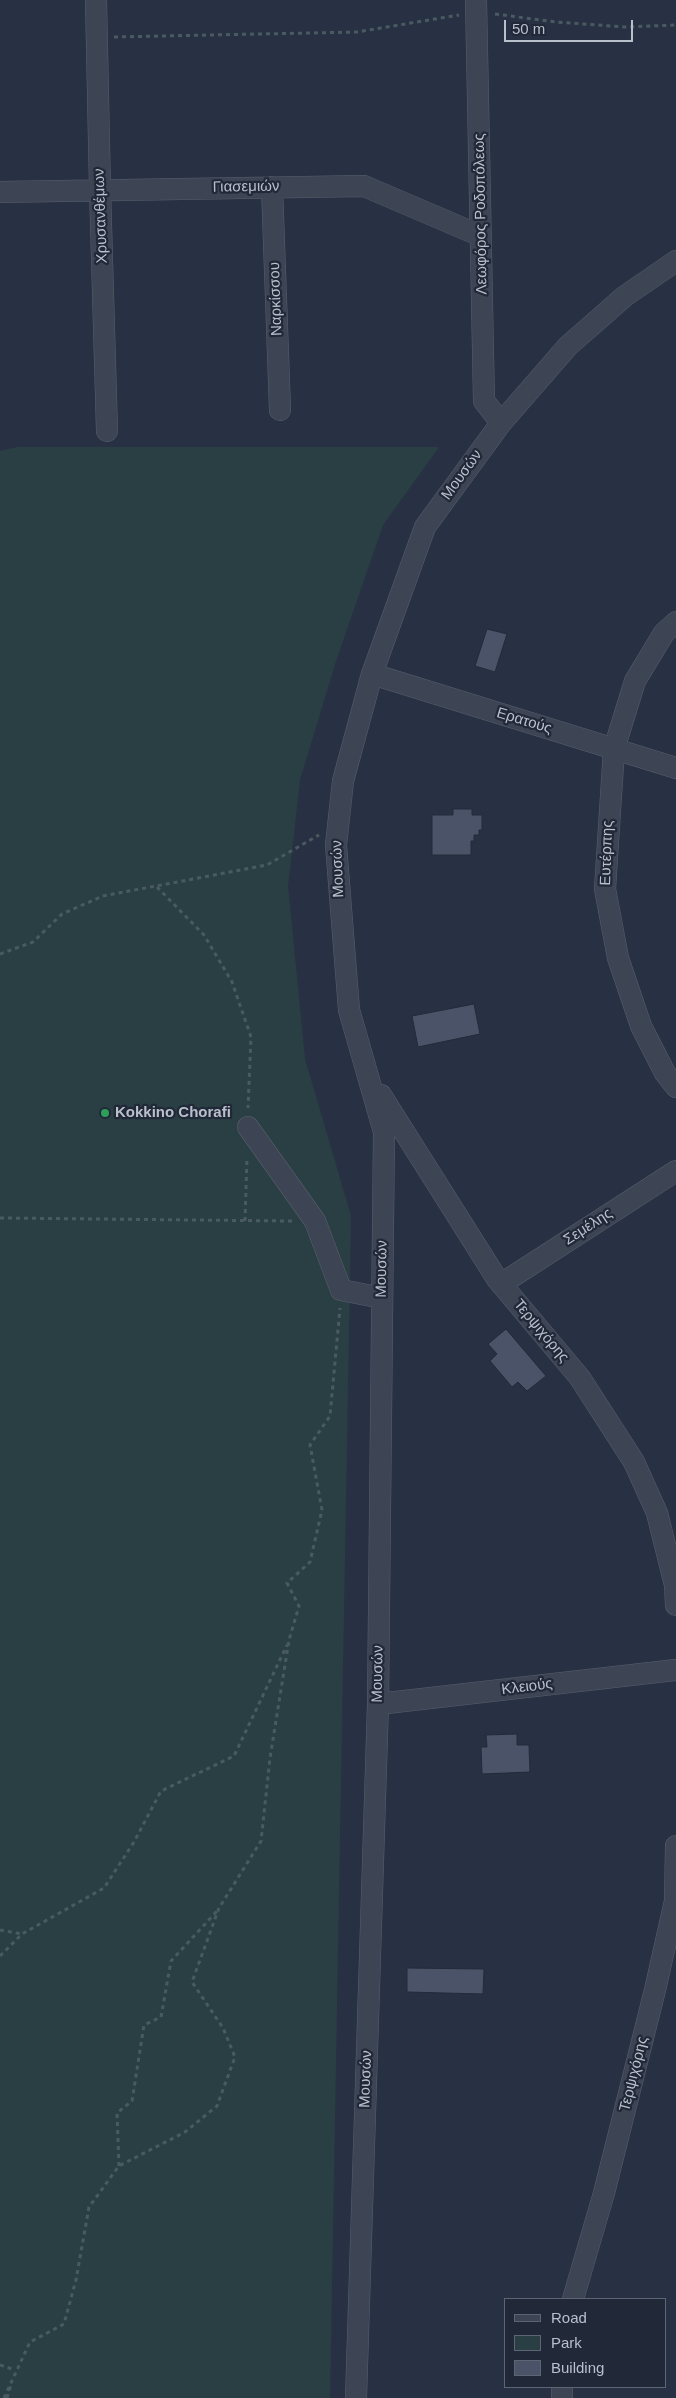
<!DOCTYPE html>
<html>
<head>
<meta charset="utf-8">
<style>
  body { margin:0 }
  #map { position:relative; width:676px; height:2398px; overflow:hidden; background:#283143; font-family:Arial,sans-serif }
  canvas { display:block }
  .legend { position:absolute; left:504px; top:2298px; width:162px; height:90px; box-sizing:border-box; background:#212838; border:1px solid #5e6473; margin:0; padding:6px 9px; list-style:none; font-size:15px; color:#babfcc }
  .legend li { display:flex; align-items:center; gap:10px; height:25px }
  .legend b { width:25px; border:1px solid #5e6473 }
  .scale { position:absolute; left:504px; top:20px; width:129px; height:22px; box-sizing:border-box; border:2px solid #babfcc; border-top:0; padding-left:6px; font-size:15px; line-height:18px; white-space:nowrap; color:#babfcc; -webkit-text-stroke:4px #212838; paint-order:stroke }
</style>
</head>
<body>
<div id="map">
<canvas width="676" height="2398"></canvas>
<ul class="legend">
<li><b style="height:6px;background:#3d4453"></b>Road</li>
<li><b style="height:14px;background:#2a3f44"></b>Park</li>
<li><b style="height:14px;background:#4a5367"></b>Building</li>
</ul>
<div class="scale">50 m</div>
</div>
<script>
const ctx = document.querySelector('canvas').getContext('2d');
ctx.lineJoin = 'round';
function fill(path, color) { ctx.fillStyle = color; ctx.fill(path, 'evenodd'); }
const shape = rows => new Path2D(rows.map(r => 'M' + r).join(''));
function trace(path, color, width, dash) { ctx.strokeStyle = color; ctx.lineWidth = width; ctx.lineCap = dash ? 'butt' : 'round'; ctx.setLineDash(dash || []); ctx.stroke(path); }
function label(font, color, halo, rows, align = 'center') {
  ctx.font = font + ' Arial,sans-serif'; ctx.lineWidth = 4.5; ctx.setLineDash([]); ctx.textBaseline = 'middle'; ctx.strokeStyle = halo; ctx.fillStyle = color; for (const [text, x, y, turn = 0] of rows) {
    ctx.save(); ctx.translate(x, y); ctx.rotate((+turn || 0) * Math.PI / 180); ctx.textAlign = isNaN(turn) ? turn : align; if (halo) ctx.strokeText(text, 0, 0); ctx.fillText(text, 0, 0); ctx.restore();
  }
}
fill(shape([
  [17,447,439,447,383,525,335,664,300,780,288,886,305,1059,351,1216,330,2398,0,2398,0,451]
]), '#2a3f44');
const building = shape([
  [487,629,507,634,495,672,475,666,487,629],
  [453,809,472,809,472,815,482,815,482,830,479,830,479,835,474,835,474,841,471,841,471,855,432,855,432,815,453,815,453,809],
  [474,1004,480,1034,418,1047,412,1016,474,1004],
  [506,1329,546,1376,527,1391,518,1382,512,1387,490,1361,497,1354,488,1344,506,1329],
  [517,1734,517,1745,529,1745,530,1772,482,1774,481,1747,487,1747,486,1735,517,1734],
  [407,1968,484,1969,483,1994,407,1992,407,1968]
]);
fill(building, '#4a5367');
trace(building, '#232a3a', 1);
const minor = shape([
  [96,0,100,189,107,431],
  [476,0,484,401,501,423],
  [272,187,280,410],
  [0,192,364,186,481,236],
  [676,622,664,633,635,681,614,749,605,889,618,958,641,1026,665,1073,676,1087],
  [372,674,676,768],
  [381,1095,497,1279,580,1378,634,1462,657,1513,675,1585,676,1605],
  [248,1127,315,1221,341,1290,382,1298],
  [501,1284,676,1171],
  [378,1704,676,1670],
  [573,2299,604,2193,655,1990,675,1901,676,1846],
  [562,2387,562,2398],
  [356,2398,378,1704,384,1132,349,1010,336,845,343,781,372,674,425,527,501,423,568,346,625,296,676,261]
]);
trace(minor, '#585f6d', 22);
trace(shape([
  [495,14,556,22,625,27,676,25],
  [114,37,357,32,459,15],
  [157,887,204,935,232,982,251,1037,248,1108],
  [0,954,33,942,62,914,103,896,267,865,319,835],
  [0,1218,292,1221],
  [245,1221,247,1157],
  [0,1930,22,1934],
  [0,1956,22,1934,104,1888,134,1842,161,1791,234,1756,287,1645],
  [119,2166,117,2113,132,2101,144,2025,161,2017,171,1961,218,1910],
  [0,2365,15,2370],
  [4,2398,30,2342,64,2324,76,2280,89,2207,119,2166,185,2132,217,2106,235,2057,223,2028,192,1982,219,1908,261,1841,270,1758,289,1640,299,1606,287,1583,310,1562,322,1510,310,1445,330,1416,340,1308],
  [7,2398,11,2385]
]), '#495b60', 3, [4, 4]);
trace(minor, '#3d4453', 21);
for (const [x, y, r, color] of [
  [105,1113,5,"#2e9e5b"]
]) { const dot = new Path2D(); dot.arc(x, y, r, 0, 2 * Math.PI); ctx.fillStyle = color; ctx.fill(dot); trace(dot, '#212838', 2); }
label('15px', '#babfcc', '#212838', [
  ["Γιασεμιών",246,187,-1],
  ["Λεωφόρος Ροδοπόλεως",481,214,-91],
  ["Χρυσανθέμων",101,216,-92],
  ["Ναρκίσσου",276,299,-92],
  ["Μουσών",462,475,-54],
  ["Ερατούς",524,721,17],
  ["Ευτέρπης",607,853,-88],
  ["Μουσών",338,869,-92],
  ["Σεμέλης",588,1227,-33],
  ["Μουσών",382,1269,-89],
  ["Τερψιχόρης",541,1331,50],
  ["Μουσών",378,1674,-89],
  ["Κλειούς",527,1687,-7],
  ["Τερψιχόρης",634,2074,-76],
  ["Μουσών",366,2079,-88]
]);
label('bold 15px', '#babfcc', '#212838', [
  ["Kokkino Chorafi",115,1113]
], 'left');
</script>
</body>
</html>
